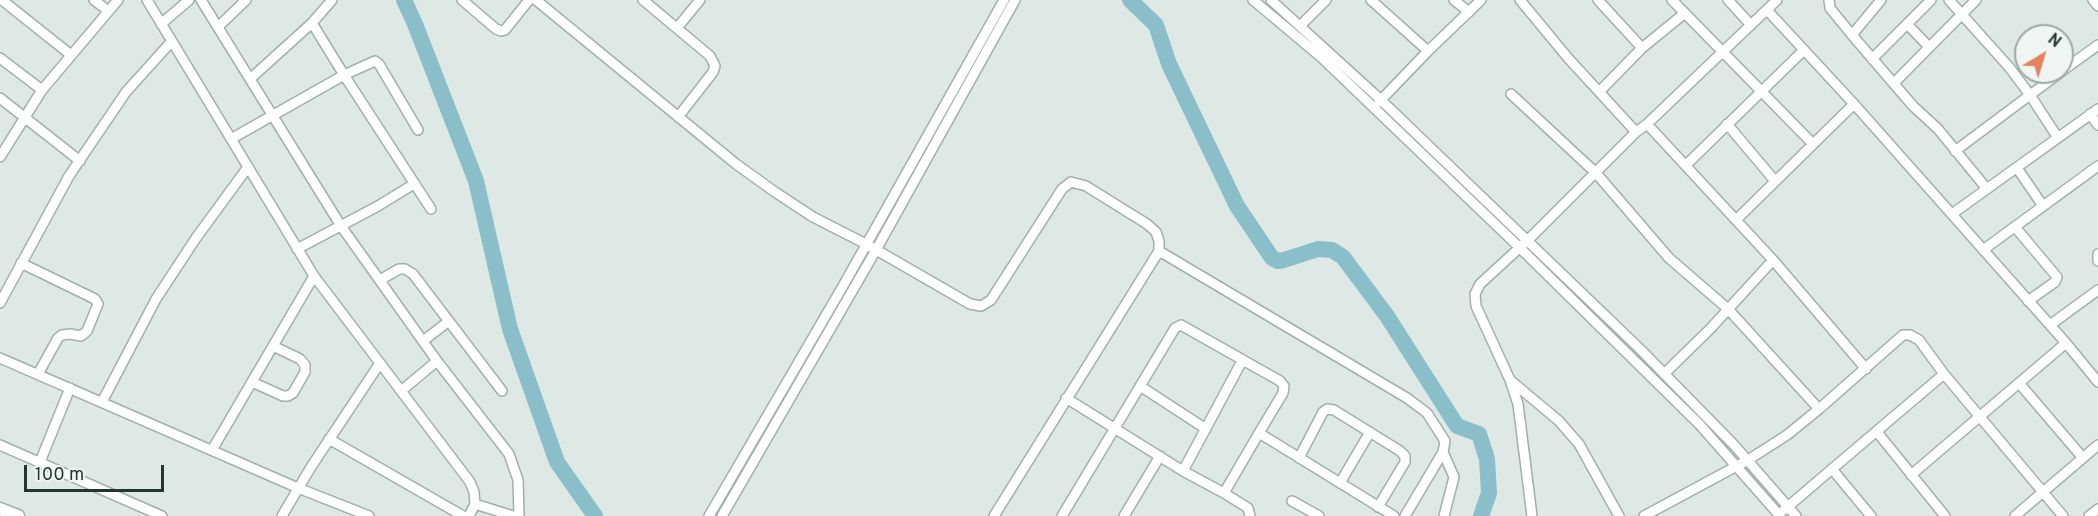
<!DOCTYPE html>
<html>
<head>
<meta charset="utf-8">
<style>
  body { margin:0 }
  #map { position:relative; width:2098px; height:516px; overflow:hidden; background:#dee8e4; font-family:Overpass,sans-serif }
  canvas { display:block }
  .north { position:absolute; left:2014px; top:24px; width:60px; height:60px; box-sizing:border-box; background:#eef5f2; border:2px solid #9ca9a5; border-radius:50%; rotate:38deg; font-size:16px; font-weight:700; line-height:24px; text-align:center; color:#213631 }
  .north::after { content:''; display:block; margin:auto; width:21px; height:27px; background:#e6815f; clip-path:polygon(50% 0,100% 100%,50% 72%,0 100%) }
  .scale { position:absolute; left:24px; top:465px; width:140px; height:27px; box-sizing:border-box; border:3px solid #213631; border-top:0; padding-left:8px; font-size:18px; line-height:21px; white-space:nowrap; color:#213631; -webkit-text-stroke:4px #eef5f2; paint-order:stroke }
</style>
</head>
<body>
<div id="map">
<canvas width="2098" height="516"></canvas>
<div class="north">N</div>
<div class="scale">100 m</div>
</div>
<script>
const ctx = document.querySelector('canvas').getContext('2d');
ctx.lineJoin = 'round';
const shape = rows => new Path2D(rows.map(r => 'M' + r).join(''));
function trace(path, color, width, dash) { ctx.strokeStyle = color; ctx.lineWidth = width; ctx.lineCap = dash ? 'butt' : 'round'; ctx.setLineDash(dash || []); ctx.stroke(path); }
trace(shape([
  [404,0,415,24,476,181,510,329,557,462,595,516],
  [1130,0,1156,25,1169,64,1237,206,1272,258,1278,261,1284,260,1318,249,1332,250,1343,257,1387,316,1457,426,1479,434,1487,459,1489,493,1481,516]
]), '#8abfca', 16);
const street = shape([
  [2,0,71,55],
  [94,0,107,10],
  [147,0,314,276,470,482,474,492,475,504,469,516],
  [201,0,341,226,437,361,509,454,518,480,519,516],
  [462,0,496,29,501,31,505,30,529,0],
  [536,0,736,164,775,192,813,217,866,244,970,304,981,306,991,300,1062,189,1071,182,1086,186,1147,224,1156,232,1159,241,1159,251],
  [643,0,710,56,715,66,713,72,678,117],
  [1253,0,1321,57,1519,247,1700,425,1780,516],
  [1271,0,1381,100,1640,349,1735,446,1796,516],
  [1371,0,1428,51],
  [1454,0,1469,12],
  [1520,0,1568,58,1636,132],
  [1598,0,1642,48],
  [1672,0,1813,144],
  [1728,0,1751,25],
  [1829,0,1830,8,1852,35,1913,106,1938,129,1987,189],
  [1949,0,2009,67,2030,95,2061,72],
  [2093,0,2098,6],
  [1767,10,1854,104,2066,343,2098,382],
  [312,23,344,75,431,209],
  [161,24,189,0],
  [1301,25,1326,0],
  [1908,25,1929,47],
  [218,27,246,0],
  [677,28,700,0],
  [1852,35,1881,0],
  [0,58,42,90],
  [1872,59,1931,0],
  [2062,71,2098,45],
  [250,79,312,23,332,0],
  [1894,83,1976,0],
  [1600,91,1642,48,1685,13],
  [1511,94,1596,173,1669,258,1728,309,1819,409],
  [0,98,80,161],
  [1379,102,1428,51,1481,0],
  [2090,114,2098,125],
  [1647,124,1773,260,1866,369],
  [1727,124,1775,181],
  [231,139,344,75,375,61,379,64,418,130],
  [1955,151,2030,95,2058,138],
  [0,157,42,90,118,0],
  [1686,165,1804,50],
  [2017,168,2043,206],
  [1952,214,2098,109],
  [1736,220,1854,104],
  [2015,227,2057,277,2055,282,2028,301],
  [297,249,378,206,414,184],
  [1983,250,2098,166],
  [2098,254,2098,261],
  [21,263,95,299,98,304,87,331,81,336,70,334,62,335,58,338,38,374],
  [380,280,399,269,405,269,413,274,502,391],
  [0,303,69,176,126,92,171,42],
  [2050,325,2098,290],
  [423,341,449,321],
  [0,358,298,488,369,516],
  [1664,374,1711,328,1773,260],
  [1510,380,1559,421,1579,444,1619,516],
  [252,382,283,396,288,396,293,393,305,372,305,365,300,359,273,346],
  [2019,383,2083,458],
  [1140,386,1206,429],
  [401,391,437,361],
  [1066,398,1183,471,1224,493],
  [102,402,156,299,196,238,248,167],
  [1877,432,1945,516],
  [329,439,463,516],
  [0,445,162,516],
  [212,450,314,276],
  [1443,452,1454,477,1444,516],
  [1299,458,1323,412,1327,409,1334,410,1400,451,1405,456,1405,462,1378,507],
  [40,462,70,388],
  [1183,471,1242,361],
  [1911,475,2066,343],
  [1340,483,1370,432],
  [1292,501,1319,516],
  [475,504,513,516],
  [1784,510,1832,469],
  [282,516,311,467,380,363],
  [709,516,843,286,1004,0],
  [722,516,876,250,1015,0],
  [994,516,1159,251,1407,398,1427,413,1445,441,1443,452,1405,516],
  [1062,516,1175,328,1181,325,1280,381,1284,386,1283,393,1259,433],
  [1124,516,1160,456],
  [1250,516,1248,508,1224,493,1259,433,1394,516],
  [1532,516,1518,404,1510,380,1476,306,1475,294,1480,284,1528,240,1636,132,1647,124,1777,0],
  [1644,516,1748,460,1787,435,1819,409,1903,335,1910,335,1919,340,1944,374,2063,516],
  [1871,516,1832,469,1944,374],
  [2015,516,2098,445],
  [2089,516,2098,509]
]);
const secondary = shape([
  [0,509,18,516]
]);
trace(street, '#a2afab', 12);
trace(secondary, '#9eb3ac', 15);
trace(street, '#fff', 9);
trace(secondary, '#fff', 12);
</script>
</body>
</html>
